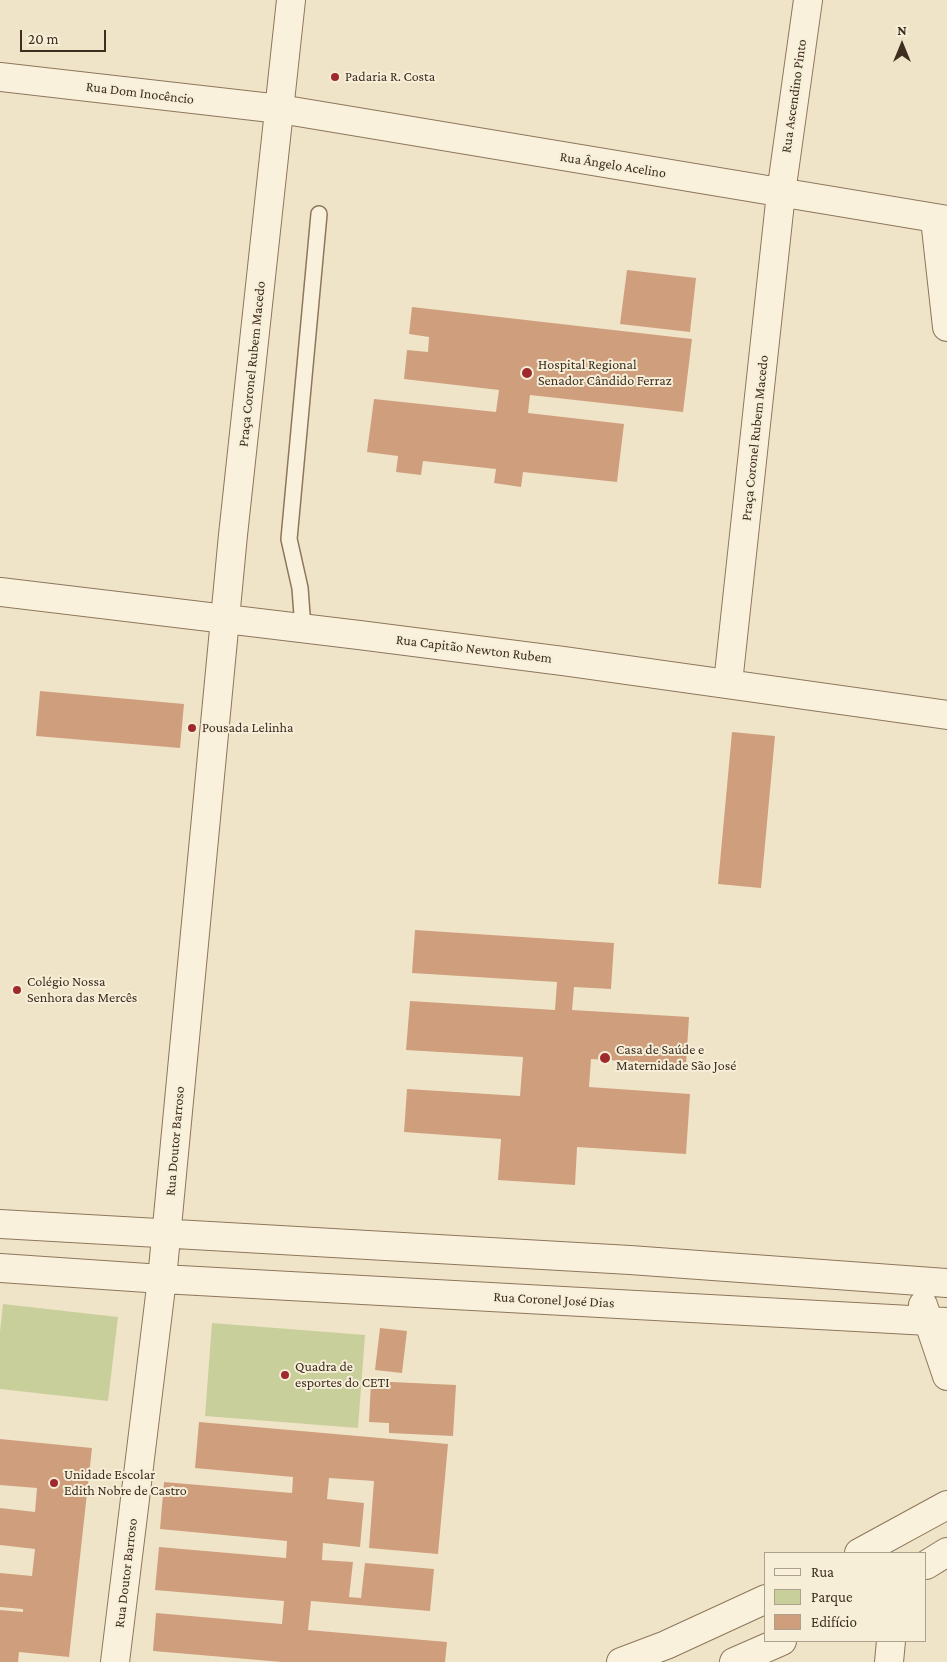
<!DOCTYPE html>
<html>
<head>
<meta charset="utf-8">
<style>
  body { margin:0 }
  #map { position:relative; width:947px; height:1662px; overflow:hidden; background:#f0e4c8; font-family:"Crimson Pro",serif }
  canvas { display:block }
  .legend { position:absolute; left:764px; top:1552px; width:162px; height:90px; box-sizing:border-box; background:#f7eed8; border:1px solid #ada18e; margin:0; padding:6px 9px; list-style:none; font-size:15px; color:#3d2e20 }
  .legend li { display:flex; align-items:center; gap:10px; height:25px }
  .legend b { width:25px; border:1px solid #ada18e }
  .north { position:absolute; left:877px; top:20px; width:50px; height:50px; -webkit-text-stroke:4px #f7eed8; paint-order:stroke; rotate:0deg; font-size:14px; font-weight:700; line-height:20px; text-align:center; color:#3d2e20 }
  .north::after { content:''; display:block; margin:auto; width:18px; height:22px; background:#3d2e20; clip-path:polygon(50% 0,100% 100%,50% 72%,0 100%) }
  .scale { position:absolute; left:20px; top:30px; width:86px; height:22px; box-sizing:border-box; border:2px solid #3d2e20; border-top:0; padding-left:6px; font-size:15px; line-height:18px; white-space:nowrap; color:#3d2e20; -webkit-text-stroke:4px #f7eed8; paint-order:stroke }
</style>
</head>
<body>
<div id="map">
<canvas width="947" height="1662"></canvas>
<ul class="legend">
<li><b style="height:6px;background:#faf1dc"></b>Rua</li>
<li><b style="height:14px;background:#c9cf9b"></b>Parque</li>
<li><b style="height:14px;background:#cf9f7d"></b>Edifício</li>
</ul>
<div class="north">N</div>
<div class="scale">20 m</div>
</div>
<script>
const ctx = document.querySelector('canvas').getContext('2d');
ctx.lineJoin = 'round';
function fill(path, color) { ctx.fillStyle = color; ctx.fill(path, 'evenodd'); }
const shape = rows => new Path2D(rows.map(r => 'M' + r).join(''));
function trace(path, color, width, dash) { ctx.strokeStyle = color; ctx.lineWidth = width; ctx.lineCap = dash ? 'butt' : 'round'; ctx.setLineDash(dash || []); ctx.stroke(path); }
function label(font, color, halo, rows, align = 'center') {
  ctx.font = font + ' "Crimson Pro",serif'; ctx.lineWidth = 4; ctx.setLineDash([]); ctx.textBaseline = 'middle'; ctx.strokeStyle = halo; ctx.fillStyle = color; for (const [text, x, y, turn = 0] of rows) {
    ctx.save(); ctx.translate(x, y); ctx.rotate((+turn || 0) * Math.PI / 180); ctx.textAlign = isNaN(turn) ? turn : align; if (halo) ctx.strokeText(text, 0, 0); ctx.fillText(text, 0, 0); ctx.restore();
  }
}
fill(shape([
  [3,1304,118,1317,108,1401,0,1389,0,1332],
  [212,1323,365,1335,358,1428,205,1416]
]), '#c9cf9b');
fill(shape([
  [627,270,696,278,690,332,620,324],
  [412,307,692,339,683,412,530,395,528,413,624,424,617,482,523,472,521,487,494,483,496,469,423,461,421,475,396,472,398,456,367,452,374,399,496,412,499,390,404,379,407,350,428,352,429,337,409,334],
  [40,691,184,704,180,748,36,736],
  [732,732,775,736,761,888,718,884],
  [415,930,614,943,611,989,574,987,572,1010,689,1017,686,1065,591,1059,589,1087,690,1094,686,1154,577,1147,575,1185,498,1180,501,1139,404,1132,407,1089,520,1096,523,1057,406,1050,410,1001,555,1010,557,982,412,973],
  [380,1328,407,1331,402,1373,375,1370],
  [371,1381,456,1385,453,1436,389,1433,389,1423,369,1422],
  [199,1422,448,1444,438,1554,369,1548,374,1481,329,1478,327,1499,364,1503,360,1547,323,1543,322,1560,353,1562,349,1597,361,1598,365,1563,434,1569,430,1611,311,1601,308,1630,447,1642,445,1662,282,1662,153,1651,156,1613,282,1624,284,1601,155,1590,159,1547,286,1558,287,1541,160,1529,164,1482,292,1493,293,1477,195,1468],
  [0,1439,92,1448,69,1657,19,1652,18,1662,0,1662,0,1610,23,1612,23,1609,0,1607,0,1573,32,1576,35,1549,0,1545,0,1508,35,1512,37,1488,0,1485]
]), '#cf9f7d');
const lane = shape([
  [303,628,300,588,289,539,319,214]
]);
const street = shape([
  [0,77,280,109,947,220],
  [935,219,947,327],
  [0,592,359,635,563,661,947,715],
  [728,683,781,193,808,0],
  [0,1224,630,1260,947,1283],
  [0,1268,162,1279,947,1322],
  [923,1305,947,1376],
  [859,1553,947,1505],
  [926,1565,947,1552],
  [115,1662,162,1279,233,535,291,0],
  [621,1662,666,1645,766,1599],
  [734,1662,782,1641],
  [889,1662,891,1641]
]);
trace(lane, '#8d765c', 18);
trace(street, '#8d765c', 30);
trace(lane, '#faf1dc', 15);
trace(street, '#faf1dc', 28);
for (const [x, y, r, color] of [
  [335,77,5,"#9e2a2b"],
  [527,373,6,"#9e2a2b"],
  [192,728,5,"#9e2a2b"],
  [17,990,5,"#9e2a2b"],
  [605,1058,6,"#9e2a2b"],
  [285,1375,5,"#9e2a2b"],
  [54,1483,5,"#9e2a2b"]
]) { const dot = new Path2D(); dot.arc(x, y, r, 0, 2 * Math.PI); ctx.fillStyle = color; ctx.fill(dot); trace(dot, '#f7eed8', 2); }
label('14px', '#3d2e20', '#f7eed8', [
  ["Padaria R. Costa",345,77],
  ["Hospital Regional",538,365],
  ["Senador Cândido Ferraz",538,381],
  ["Pousada Lelinha",202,728],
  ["Colégio Nossa",27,982],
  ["Senhora das Mercês",27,998],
  ["Casa de Saúde e",616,1050],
  ["Maternidade São José",616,1066],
  ["Quadra de",295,1367],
  ["esportes do CETI",295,1383],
  ["Unidade Escolar",64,1475],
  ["Edith Nobre de Castro",64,1491]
], 'left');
label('14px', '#3d2e20', '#f7eed8', [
  ["Rua Dom Inocêncio",140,93,7],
  ["Rua Ascendino Pinto",794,96,-82],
  ["Rua Ângelo Acelino",613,165,9],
  ["Praça Coronel Rubem Macedo",252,364,-84],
  ["Praça Coronel Rubem Macedo",755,438,-84],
  ["Rua Capitão Newton Rubem",474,649,7],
  ["Rua Doutor Barroso",175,1141,-85],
  ["Rua Coronel José Dias",554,1300,3],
  ["Rua Doutor Barroso",126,1573,-83]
]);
</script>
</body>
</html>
